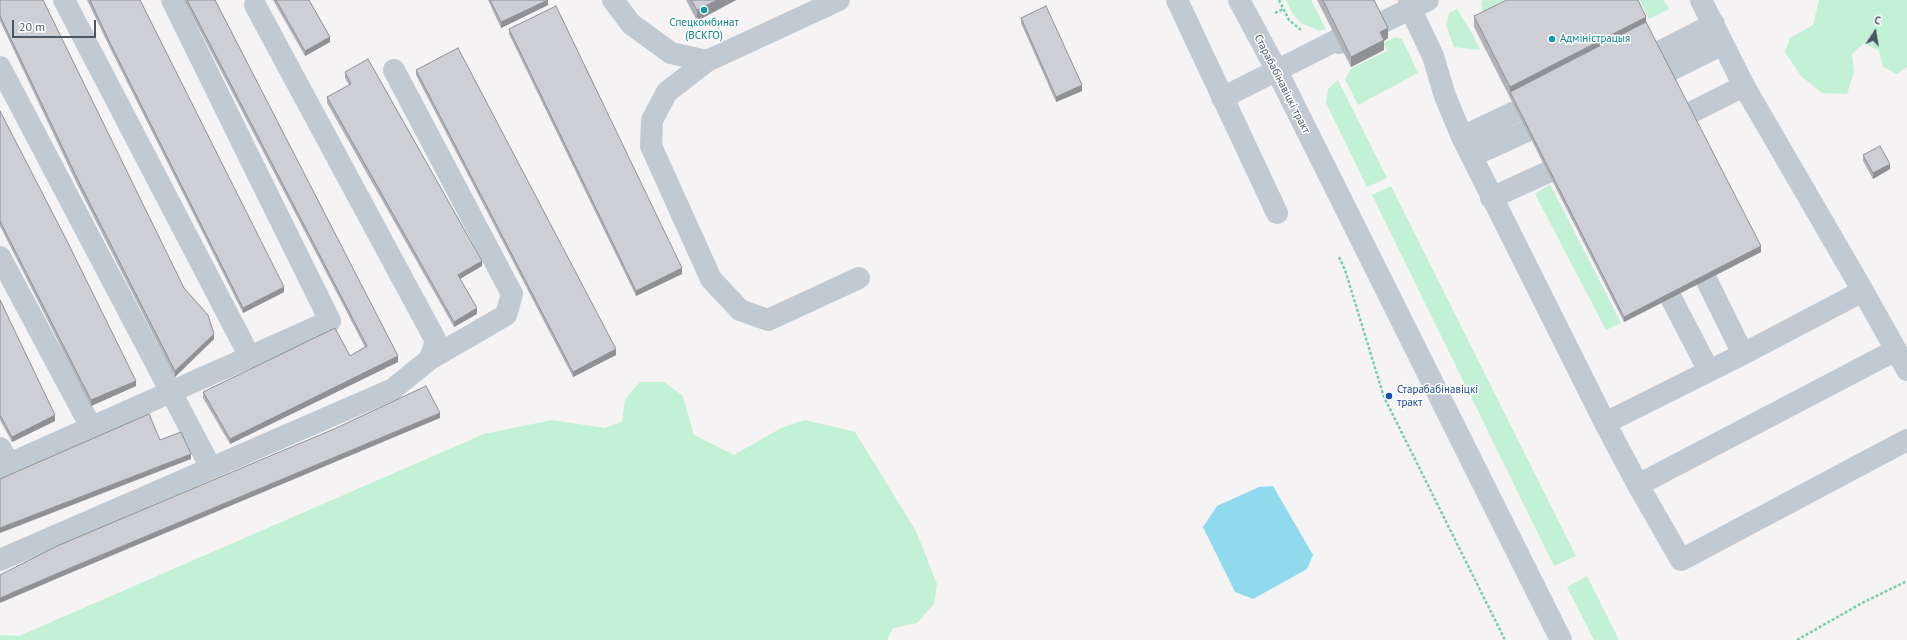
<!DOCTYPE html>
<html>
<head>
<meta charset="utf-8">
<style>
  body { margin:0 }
  #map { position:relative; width:1907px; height:640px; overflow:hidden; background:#f5f3f3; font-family:"PT Sans",sans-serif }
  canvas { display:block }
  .north { position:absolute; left:1855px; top:12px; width:40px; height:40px; -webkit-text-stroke:3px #fff; paint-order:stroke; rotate:12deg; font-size:11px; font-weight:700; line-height:16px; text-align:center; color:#4a5661 }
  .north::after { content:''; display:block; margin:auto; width:14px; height:18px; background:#4a5661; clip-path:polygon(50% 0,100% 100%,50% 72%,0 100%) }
  .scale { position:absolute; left:12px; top:20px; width:84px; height:18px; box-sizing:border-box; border:2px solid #4a5661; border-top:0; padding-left:5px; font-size:12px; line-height:14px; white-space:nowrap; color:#4a5661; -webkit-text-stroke:3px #fff; paint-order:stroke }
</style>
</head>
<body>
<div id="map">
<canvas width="1907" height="640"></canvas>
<div class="north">С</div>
<div class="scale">20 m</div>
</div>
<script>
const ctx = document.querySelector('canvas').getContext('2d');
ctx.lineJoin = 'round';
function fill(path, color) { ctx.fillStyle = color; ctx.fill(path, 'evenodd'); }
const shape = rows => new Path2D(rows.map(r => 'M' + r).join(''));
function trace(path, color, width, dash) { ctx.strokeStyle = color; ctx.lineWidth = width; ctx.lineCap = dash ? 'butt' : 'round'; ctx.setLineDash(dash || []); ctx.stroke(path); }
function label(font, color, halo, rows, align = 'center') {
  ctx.font = font + ' "PT Sans",sans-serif'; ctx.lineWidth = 3; ctx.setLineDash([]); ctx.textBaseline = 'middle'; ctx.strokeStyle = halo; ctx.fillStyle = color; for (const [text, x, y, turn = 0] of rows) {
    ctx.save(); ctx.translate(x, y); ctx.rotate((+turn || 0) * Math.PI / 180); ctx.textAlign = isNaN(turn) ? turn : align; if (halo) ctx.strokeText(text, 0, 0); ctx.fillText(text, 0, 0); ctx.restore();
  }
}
fill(shape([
  [1286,0,1311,0,1326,29,1320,31,1301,23,1292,13],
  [1484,0,1518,0,1484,17,1481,1],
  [1640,0,1664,0,1669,9,1649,19],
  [1819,0,1907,0,1907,67,1897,74,1883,67,1879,51,1864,43,1852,54,1854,72,1847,94,1822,93,1801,76,1785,52,1790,38,1813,25],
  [1457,9,1473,35,1480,50,1454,47,1446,25,1449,13],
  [1395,37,1402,39,1418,73,1358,105,1345,79,1352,68,1387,51,1383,43],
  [1338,80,1387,178,1367,187,1326,103,1328,89],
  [1550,184,1621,323,1606,330,1535,194],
  [1391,186,1576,556,1554,566,1372,195],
  [640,382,664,382,683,396,694,435,734,455,781,428,805,420,855,432,916,531,937,584,934,604,917,623,893,628,887,640,0,640,0,635,19,636,484,434,552,420,604,428,622,422,625,399],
  [1587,576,1619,640,1594,640,1567,587]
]), '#c3f1d5');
fill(shape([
  [1273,486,1313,555,1307,569,1253,599,1235,592,1203,527,1217,506,1259,487]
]), '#90daee');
trace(shape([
  [1279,0,1289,20,1301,30],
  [1275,13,1283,9],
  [1339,257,1345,270,1384,397,1505,640],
  [1797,640,1862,603,1907,581]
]), '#7ad0a6', 2.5, [3, 2]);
trace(shape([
  [64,0,250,357],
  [613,0,631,24,671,53,707,61,839,0],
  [1177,0,1277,213],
  [1239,0,1277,71,1561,640],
  [1409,0,1410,8,1433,56,1445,96,1462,137,1605,423,1743,354,1863,291,1744,86,1701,0],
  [1381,23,1428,0],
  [1659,52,1714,24],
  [707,61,667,92,652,120,651,146,711,279,740,310,768,320,859,278],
  [0,67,211,468],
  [394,70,512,294,506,315,430,359],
  [1669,71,1723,44],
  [1222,98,1337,40,1339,43],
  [1690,113,1744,86],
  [1462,137,1517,111],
  [1472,156,1527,131],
  [1491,198,1548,172],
  [0,257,91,427],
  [1706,279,1743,354],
  [1671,298,1709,371],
  [1896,350,1907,370],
  [1605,423,1638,485,1896,350,1863,291],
  [0,448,9,464],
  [0,468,330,321,172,0],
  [1638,485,1681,560,1907,440],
  [0,560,393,389,430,359,436,341,255,5]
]), '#c1cad2', 22);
fill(shape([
  [0,0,184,288,214,339,175,377,77,184,0,21],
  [87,0,140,0,284,292,243,313,109,46],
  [184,0,215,0,398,362,230,444,203,398,203,392,350,356,365,347],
  [273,0,309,0,330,42,305,56],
  [488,0,548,0,548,5,501,28],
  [686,0,736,0,697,21],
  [1317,0,1374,0,1388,38,1384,41,1384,50,1351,67],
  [1474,16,1646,22,1761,252,1624,322,1474,27],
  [1021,18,1082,91,1056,102,1021,23],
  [509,29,682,274,636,296,509,34],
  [416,70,616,355,573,377,416,75],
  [345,72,482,266,460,279,477,314,454,327,327,103,327,97,349,85,345,78],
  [0,111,136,386,91,406,0,226],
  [1863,155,1890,169,1873,179,1863,161],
  [0,300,55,421,12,442,0,420]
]), '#b0b2b7');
fill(shape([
  [548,0,548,5,501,28,501,22],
  [717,0,736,0,697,21,697,10],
  [1646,17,1646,28,1510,92,1510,87],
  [1388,28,1388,38,1384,41,1384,50,1351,67,1351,57,1380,32],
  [330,37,330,42,305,56,305,51],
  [1082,85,1082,91,1056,102,1056,97],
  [1890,164,1890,169,1873,179,1873,173],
  [1761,246,1761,252,1624,322,1624,317],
  [482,261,482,266,458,280,458,275],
  [682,268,682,274,636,296,636,291],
  [284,287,284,292,243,313,243,308],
  [477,308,477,314,454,327,454,322],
  [214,334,214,339,175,377,175,371],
  [616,349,616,355,573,377,573,372],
  [398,356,398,362,230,444,230,439],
  [136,381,136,386,91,406,91,400],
  [440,413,440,418,63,576,0,603,0,598,63,571],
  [55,415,55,421,12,442,12,437],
  [191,454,191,459,0,533,0,528]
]), '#909195');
const building = shape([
  [0,0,43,0,184,288,208,315,214,334,175,371,77,178,0,16,0,0],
  [90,0,140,0,284,287,243,308,109,41,90,0],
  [187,0,215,0,398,356,230,439,203,392,335,328,350,356,367,346,187,0],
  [276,0,309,0,330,37,305,51,276,0],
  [490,0,548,0,501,22,490,0],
  [691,0,717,0,697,10,691,0],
  [1323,0,1374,0,1388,28,1380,32,1384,40,1351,57,1323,0],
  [1507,0,1638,0,1646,17,1510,87,1474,16,1507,0],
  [556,6,682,268,636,291,509,29,556,6],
  [1046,6,1082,85,1056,97,1021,18,1046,6],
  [1646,22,1761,246,1624,317,1510,92,1646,22],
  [458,48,616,349,573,372,416,70,458,48],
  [368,59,482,261,458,275,477,308,454,322,327,97,351,84,345,72,368,59],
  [0,111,67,241,136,381,91,400,0,221,0,111],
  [1880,146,1890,164,1873,173,1863,155,1880,146],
  [0,300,55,415,12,437,0,415,0,300],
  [426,386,440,413,63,571,0,598,0,575,57,546,334,429,426,386],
  [149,414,160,440,181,432,191,454,0,528,0,479,149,414]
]);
fill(building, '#cdcfd5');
trace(building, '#909195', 1);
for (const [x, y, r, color] of [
  [704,10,4,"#0f9aa8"],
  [1552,39,4,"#0f9aa8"],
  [1389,396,4,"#1a4fb4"]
]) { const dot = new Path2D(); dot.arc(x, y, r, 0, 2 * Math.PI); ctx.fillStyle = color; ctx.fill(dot); trace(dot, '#fff', 1.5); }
label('11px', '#0d838f', '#fff', [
  ["Спецкомбинат",704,23],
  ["(ВСКГО)",704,36],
  ["Адміністрацыя",1560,39,"left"]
]);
label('11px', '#4a5661', '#fff', [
  ["Старабабінавіцкі тракт",1282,84,63]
]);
label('11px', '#164399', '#fff', [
  ["Старабабінавіцкі",1397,390],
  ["тракт",1397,403]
], 'left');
</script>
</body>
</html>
